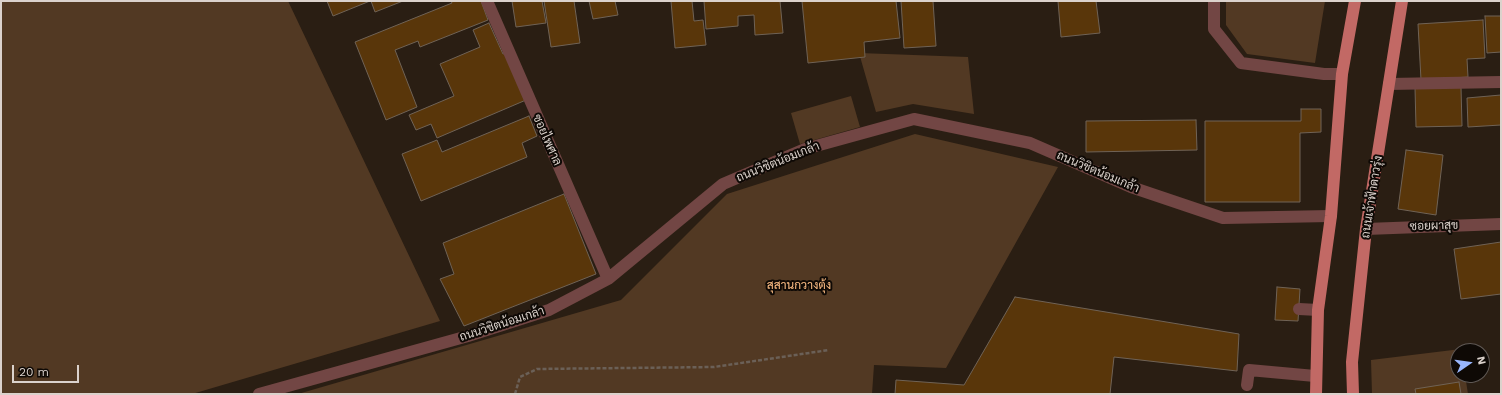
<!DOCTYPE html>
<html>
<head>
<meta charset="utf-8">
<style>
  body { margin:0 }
  #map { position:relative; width:1502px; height:395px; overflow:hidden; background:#2a1e13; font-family:"Work Sans",sans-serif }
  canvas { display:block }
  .frame { position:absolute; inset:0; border:2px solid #dbd2cc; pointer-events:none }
  .north { position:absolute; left:1450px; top:343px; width:40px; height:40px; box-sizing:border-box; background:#0e0905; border:1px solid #605955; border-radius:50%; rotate:77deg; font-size:11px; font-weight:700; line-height:16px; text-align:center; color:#dbd2cc }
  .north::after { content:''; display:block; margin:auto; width:14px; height:18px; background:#98b6fd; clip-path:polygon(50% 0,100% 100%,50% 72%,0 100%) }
  .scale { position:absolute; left:12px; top:365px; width:67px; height:18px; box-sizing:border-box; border:2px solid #dbd2cc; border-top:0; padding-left:5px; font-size:12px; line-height:14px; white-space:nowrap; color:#dbd2cc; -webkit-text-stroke:3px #0e0905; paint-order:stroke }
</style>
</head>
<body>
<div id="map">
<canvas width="1502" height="395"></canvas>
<div class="frame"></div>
<div class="north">N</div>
<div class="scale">20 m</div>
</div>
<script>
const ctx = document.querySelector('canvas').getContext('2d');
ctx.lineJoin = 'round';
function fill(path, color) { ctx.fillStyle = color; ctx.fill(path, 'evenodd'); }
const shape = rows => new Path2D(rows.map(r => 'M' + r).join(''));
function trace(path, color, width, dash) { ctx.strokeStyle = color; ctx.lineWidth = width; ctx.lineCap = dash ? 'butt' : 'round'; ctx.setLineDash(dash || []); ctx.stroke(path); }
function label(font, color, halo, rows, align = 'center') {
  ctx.font = font + ' "Work Sans",Sarabun,sans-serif'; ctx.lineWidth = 4; ctx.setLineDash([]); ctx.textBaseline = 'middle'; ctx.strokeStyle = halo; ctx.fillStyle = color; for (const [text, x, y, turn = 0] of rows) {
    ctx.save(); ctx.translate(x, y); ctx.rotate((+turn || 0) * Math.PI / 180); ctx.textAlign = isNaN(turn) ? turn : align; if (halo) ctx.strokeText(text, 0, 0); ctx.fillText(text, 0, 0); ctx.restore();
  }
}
fill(shape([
  [1,1,288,1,440,321,192,394,1,394],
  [1226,1,1325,1,1315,63,1247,54,1226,25],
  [859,53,968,57,974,114,913,104,876,112],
  [851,96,860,127,800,144,791,113],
  [915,134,1058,167,946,368,874,365,872,394,298,394,621,300,727,194],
  [1461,349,1461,351,1458,351,1458,375,1465,375,1468,394,1372,394,1371,360]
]), '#523923');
const building = shape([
  [327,1,370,1,333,16,327,1],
  [371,1,403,1,375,12,371,1],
  [451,1,481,1,488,20,420,47,418,41,395,50,417,107,386,120,355,42,452,3,451,1],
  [512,1,542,1,546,23,516,27,512,1],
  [544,1,574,1,580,43,551,47,544,1],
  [589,1,615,1,618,15,593,19,589,1],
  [671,1,692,1,694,21,703,20,706,45,675,48,671,1],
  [704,1,780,1,783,33,755,35,754,15,738,16,738,26,706,29,704,1],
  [802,1,896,1,900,38,864,42,865,57,808,63,802,1],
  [901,1,933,1,936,46,904,48,901,1],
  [1058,1,1096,1,1100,33,1061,37,1058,1],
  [1485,16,1501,16,1501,52,1487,53,1485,16],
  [1483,20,1485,58,1467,59,1468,77,1421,80,1418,24,1483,20],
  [489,23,503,54,506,53,526,100,437,138,431,124,416,130,409,115,454,96,440,64,480,47,473,30,489,23],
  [1461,87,1462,126,1416,127,1415,88,1461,87],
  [1501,95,1501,125,1468,127,1467,98,1501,95],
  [1301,109,1321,109,1321,132,1300,133,1300,202,1205,202,1205,121,1301,121,1301,109],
  [529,116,537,136,522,143,527,157,421,201,402,154,437,140,442,152,529,116],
  [1196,120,1197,150,1086,152,1086,121,1196,120],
  [1406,150,1443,155,1436,215,1398,209,1406,150],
  [564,194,596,274,464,326,440,279,454,274,443,243,564,194],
  [1501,242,1501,294,1461,299,1454,249,1501,242],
  [1277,287,1300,289,1298,321,1275,320,1277,287],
  [1015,297,1239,334,1237,371,1114,357,1110,394,895,394,896,380,964,385,1015,297],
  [1459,382,1461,394,1416,394,1415,389,1459,382]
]);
fill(building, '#59360a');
trace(building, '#706356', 1);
trace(shape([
  [515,394,520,377,537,369,714,367,829,350]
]), '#6b6057', 2.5, [4, 2]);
trace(shape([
  [487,1,608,279],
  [1214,1,1214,29,1241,63,1324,74,1342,74],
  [1389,84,1501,82],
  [1366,229,1501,224],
  [1299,309,1318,310],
  [1247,385,1249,370,1315,376],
  [259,394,468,336,549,310,608,279,723,184,805,149,914,119,1030,143,1131,187,1223,218,1331,216]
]), '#724644', 12);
trace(shape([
  [1316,394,1318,310,1331,216,1342,74,1355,1],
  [1353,394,1352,362,1366,229,1402,1]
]), '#c26965', 12);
label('12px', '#dbd2cc', '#0e0905', [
  ["ซอยไพศาล",547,140,66],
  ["ถนนวิชิตน้อมเกล้า",778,162,-22],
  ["ถนนวิชิตน้อมเกล้า",1098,172,23],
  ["ถนนเจ้าฟ้าดาวรุ่ง",1372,197,-81],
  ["ซอยผาสุข",1434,226,-2],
  ["ถนนวิชิตน้อมเกล้า",502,324,-18]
]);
label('12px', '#fdbd84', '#0e0905', [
  ["สุสานกวางตุ้ง",799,285]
]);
</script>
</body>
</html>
